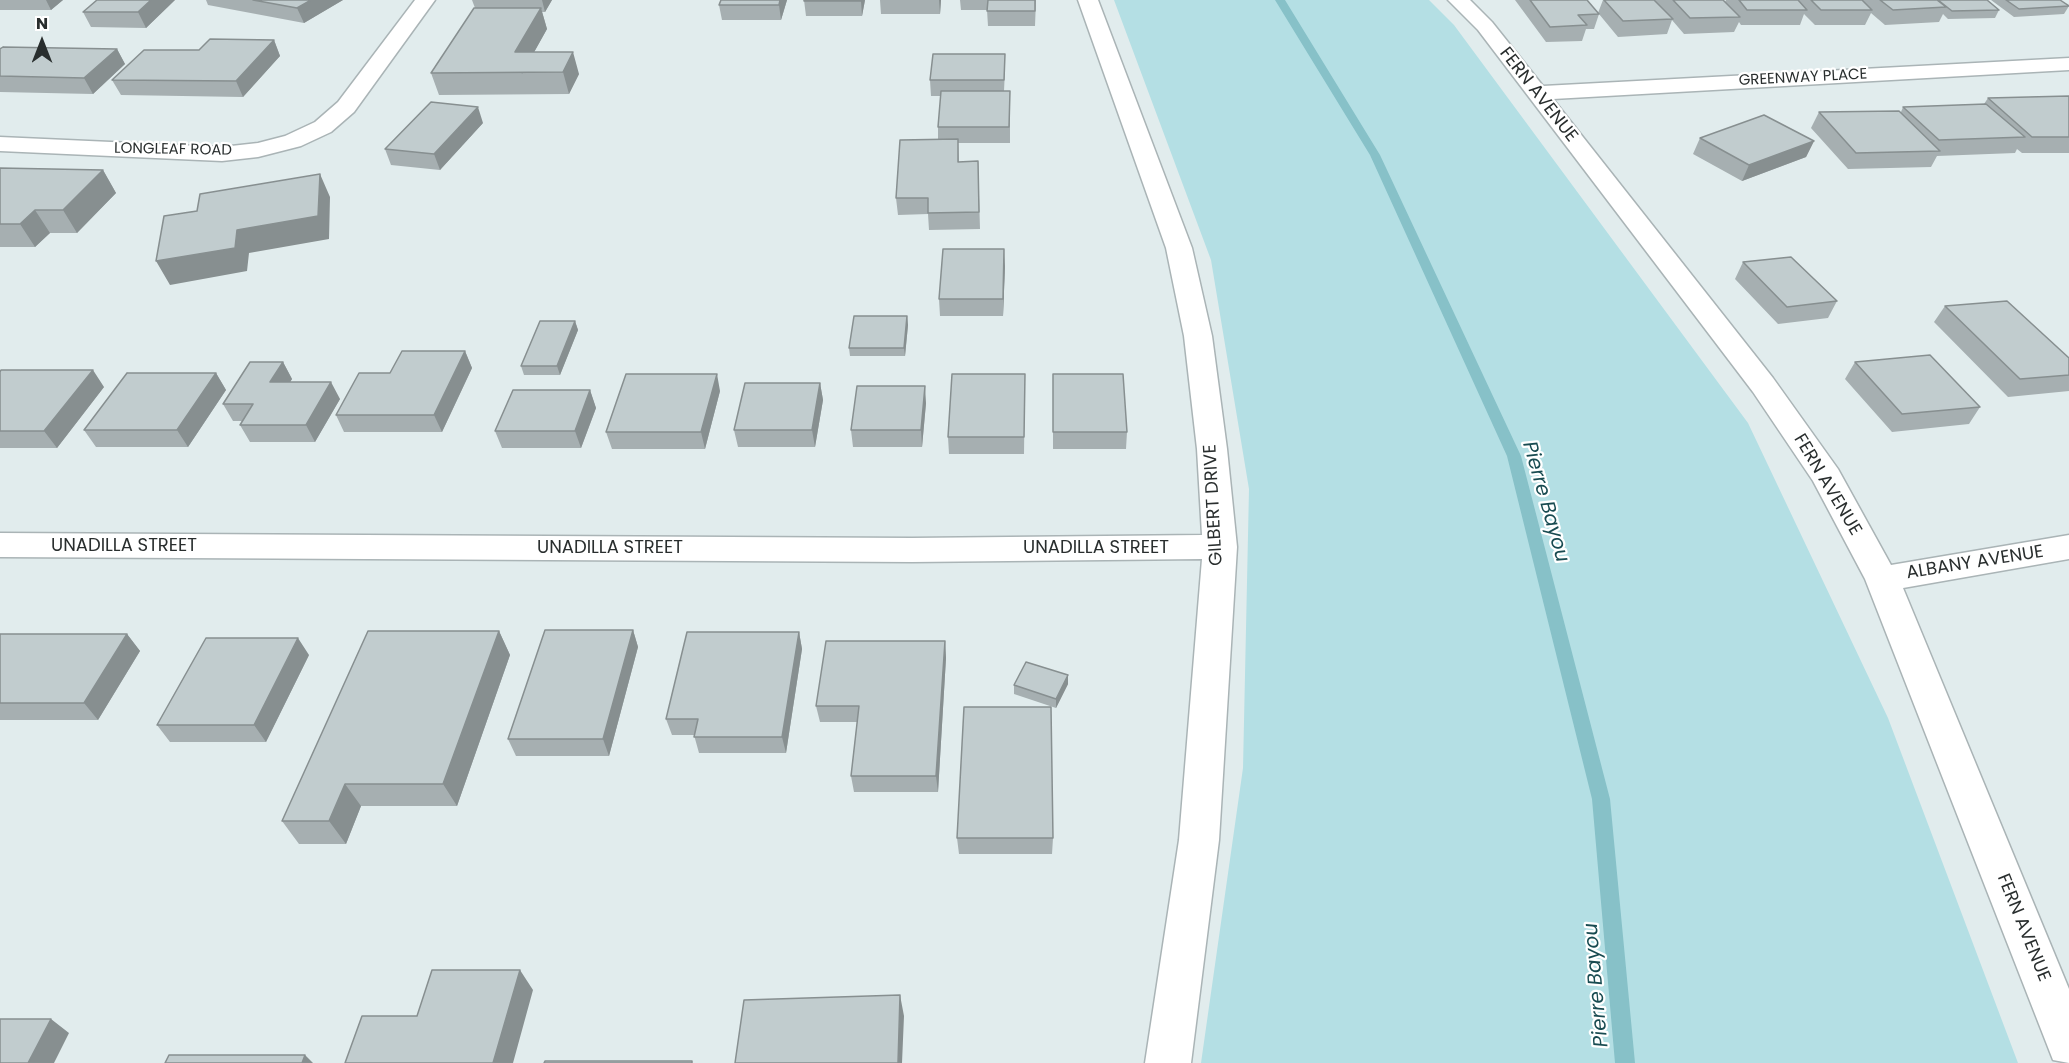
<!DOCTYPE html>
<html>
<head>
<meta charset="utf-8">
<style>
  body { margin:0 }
  #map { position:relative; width:2069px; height:1063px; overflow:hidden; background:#e1eced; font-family:Poppins,sans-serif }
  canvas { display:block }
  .north { position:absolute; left:12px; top:12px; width:60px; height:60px; -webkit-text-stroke:4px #fff; paint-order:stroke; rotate:0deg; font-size:16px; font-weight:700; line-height:24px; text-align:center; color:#292e2e }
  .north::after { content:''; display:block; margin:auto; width:21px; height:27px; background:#292e2e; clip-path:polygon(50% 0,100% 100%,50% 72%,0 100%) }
</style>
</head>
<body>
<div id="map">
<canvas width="2069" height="1063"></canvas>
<div class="north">N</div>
</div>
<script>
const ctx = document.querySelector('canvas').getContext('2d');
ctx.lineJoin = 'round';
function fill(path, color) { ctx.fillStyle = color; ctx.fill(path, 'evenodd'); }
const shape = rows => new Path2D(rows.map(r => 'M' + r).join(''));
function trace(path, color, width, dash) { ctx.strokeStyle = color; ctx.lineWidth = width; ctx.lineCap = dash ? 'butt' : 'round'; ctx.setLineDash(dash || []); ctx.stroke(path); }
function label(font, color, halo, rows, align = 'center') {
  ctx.font = font + ' Poppins,sans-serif'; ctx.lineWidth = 4.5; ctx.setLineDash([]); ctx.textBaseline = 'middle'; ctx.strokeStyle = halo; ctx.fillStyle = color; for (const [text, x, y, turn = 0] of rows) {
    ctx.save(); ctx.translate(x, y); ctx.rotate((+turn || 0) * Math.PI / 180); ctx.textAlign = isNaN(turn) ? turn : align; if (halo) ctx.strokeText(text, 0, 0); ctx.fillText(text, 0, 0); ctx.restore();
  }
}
fill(shape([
  [1114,0,1429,0,1454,25,1748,423,1888,718,2018,1063,1201,1063,1243,768,1249,489,1211,260]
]), '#b4dfe4');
fill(shape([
  [1275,0,1285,0,1380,155,1521,456,1610,799,1635,1063,1615,1063,1592,799,1507,456,1370,155,1275,0]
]), '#87c1c8');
const minor = shape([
  [415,0,435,0,354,112,331,132,301,146,258,157,222,161,0,151,0,137,222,147,258,143,285,136,315,122,338,102,415,0],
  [1078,0,1098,0,1192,248,1212,336,1227,449,1237,547,1219,840,1191,1063,1145,1063,1179,840,1202,559,912,562,0,557,0,533,912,538,1202,535,1197,449,1184,336,1166,248,1078,0],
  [1448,0,1470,0,1492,22,1543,86,2069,58,2069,70,1553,99,1773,378,1838,469,1891,565,2069,535,2069,559,1903,588,2069,989,2069,1063,2053,1060,1865,579,1813,481,1753,392,1478,30,1448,0]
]);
trace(minor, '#aab4b6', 3);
fill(minor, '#fff');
fill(shape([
  [0,0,63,0,51,10,0,10],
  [175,0,146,28,91,27,83,12],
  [206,0,343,0,304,23,208,5],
  [472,0,552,0,545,12,542,12,547,29,534,52,579,74,569,94,439,95,431,73,475,8],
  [721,0,787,0,781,20,722,20,719,5],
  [804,0,865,0,862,16,806,16],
  [880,0,941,0,940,14,881,14],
  [960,0,1036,0,1035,26,988,26,987,10,961,10],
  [1515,0,1587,0,1598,13,1603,0,1723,0,1725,2,1726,0,1987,0,1999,10,1995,18,1948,19,1943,14,1939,22,1885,25,1871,13,1865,25,1815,25,1804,14,1800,25,1741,25,1739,22,1734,32,1684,34,1672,20,1667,34,1618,37,1599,14,1594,29,1586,29,1582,41,1546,42],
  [1991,0,2060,0,2069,6,2064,14,2014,17],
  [274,40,280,56,243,97,121,95,112,80,199,50],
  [0,49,117,49,125,64,93,94,0,92],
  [1005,69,1004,91,1010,91,1010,143,958,143,959,162,978,161,980,229,929,230,928,214,898,215,896,198,938,140,938,127,941,96,931,96,930,80],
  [2069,96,2069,153,2022,153,2017,149,2015,153,1937,156,1931,167,1848,169,1811,128,1819,112,1901,112,1903,107,1984,104,1988,98],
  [483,123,440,170,391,165,385,149],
  [1700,138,1814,141,1806,157,1742,181,1693,154],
  [0,168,103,170,116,193,77,233,50,233,35,247,0,247],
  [1743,262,1837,301,1828,318,1778,324,1735,279],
  [1005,266,1003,316,940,316,939,299],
  [1945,306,2069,358,2069,391,2008,397,1934,322],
  [907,316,908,325,905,356,850,356,849,348],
  [575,321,578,330,560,375,524,375,521,366],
  [465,351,472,368,442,432,344,432,336,415],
  [283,362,292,379,290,382,340,399,315,442,250,442,240,425,242,421,233,421,223,404],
  [1855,362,1980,407,1969,424,1892,432,1845,379],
  [0,372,104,387,57,448,0,448],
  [216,373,226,390,188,447,96,447,84,430],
  [1025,374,1024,454,949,454,948,437],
  [1053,374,1127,432,1126,449,1053,449],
  [820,383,823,400,815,447,738,447,734,430],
  [590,390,596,408,581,448,502,448,495,431],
  [720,391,705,449,612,449,606,432],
  [926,403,922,447,853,447,851,430],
  [633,630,638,647,609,756,516,756,508,739],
  [499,631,510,655,457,806,361,806,346,844,299,844,282,821],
  [799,632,802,649,786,753,699,753,694,735,672,735,666,719],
  [0,634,127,634,140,651,98,720,0,720],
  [945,641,946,658,938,792,854,792,851,776,857,722,820,722,816,706],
  [309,655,266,742,170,742,157,725],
  [1068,675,1068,684,1056,708,1014,694,1014,685],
  [957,838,1053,838,1052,854,959,854]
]), '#a6afb1');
fill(shape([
  [46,0,63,0,51,10],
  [151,0,175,0,146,28,138,12],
  [311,0,343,0,304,23,297,8],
  [542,0,552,0,545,12],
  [780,0,787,0,781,20,779,5],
  [861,0,865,0,862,16,861,1],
  [939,0,941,0,940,14],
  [541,8,547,29,522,74,515,52],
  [274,40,280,56,243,97,236,81],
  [117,49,125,64,93,94,84,78],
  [573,52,579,74,569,94,563,72],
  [478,107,483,123,440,170,434,154],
  [1814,141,1806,157,1742,181,1749,165],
  [103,170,116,193,77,233,63,210],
  [320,174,330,197,329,239,249,253,247,271,170,285,156,261,237,230],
  [35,210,50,233,35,247,20,224],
  [1004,249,1005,266,1003,316,1003,299],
  [907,316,908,325,905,356,904,348],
  [575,321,578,330,560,375,557,366],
  [465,351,472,368,442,432,434,415],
  [283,362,292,379,280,399,270,382],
  [93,370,104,387,57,448,44,431],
  [216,373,226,390,188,447,177,430],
  [717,374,720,391,705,449,701,432],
  [331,382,340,399,315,442,306,425],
  [820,383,823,400,815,447,812,430],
  [925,386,926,403,922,447,921,430],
  [590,390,596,408,581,448,575,431],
  [633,630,638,647,609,756,603,739],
  [499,631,510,655,457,806,443,784],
  [799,632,802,649,786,753,782,737],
  [127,634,140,651,98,720,84,703],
  [298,638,309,655,266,742,254,725],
  [945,641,946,658,938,792,936,776],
  [1068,675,1068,684,1056,708,1056,699],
  [345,784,361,806,346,844,329,821],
  [520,970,533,990,513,1063,493,1063],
  [900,995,904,1016,902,1063,898,1063],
  [51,1019,69,1033,54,1063,28,1063],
  [305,1055,313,1063,302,1063]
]), '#878f90');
const building = shape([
  [97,0,151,0,138,12,83,12,97,0],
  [253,0,311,0,297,8,253,0],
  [721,0,780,0,779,5,719,5,721,0],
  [804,0,861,0,861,1,804,1,804,0],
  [988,0,1035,0,1035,11,987,11,988,0],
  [1530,0,1587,0,1599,14,1578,15,1587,25,1550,27,1530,0],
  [1604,0,1654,0,1673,19,1623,21,1604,0],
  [1673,0,1723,0,1740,17,1690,18,1673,0],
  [1739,0,1798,0,1807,10,1747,10,1739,0],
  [1811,0,1862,0,1872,10,1821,10,1811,0],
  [1880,0,1937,0,1946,7,1893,10,1880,0],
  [1938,0,1987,0,1999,10,1952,11,1938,0],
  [2006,0,2060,0,2069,6,2019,9,2006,0],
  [474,8,541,8,515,52,573,52,563,72,431,73,474,8],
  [210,39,274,40,236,81,112,80,144,50,199,50,210,39],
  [3,47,117,49,84,78,0,76,0,49,3,47],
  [933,54,1005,54,1004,80,930,80,933,54],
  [941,91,1010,91,1009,127,938,127,941,91],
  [2069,96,2069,137,2032,137,1988,98,2069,96],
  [431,102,478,107,434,154,385,149,431,102],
  [1986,104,2025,137,1939,140,1903,107,1986,104],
  [1899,111,1940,151,1856,153,1819,112,1899,111],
  [1764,115,1814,141,1749,165,1700,138,1764,115],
  [958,139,958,162,978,161,979,212,928,213,928,198,896,198,900,140,958,139],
  [0,168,103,170,63,210,35,210,20,224,0,224,0,168],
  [320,174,318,216,237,230,235,248,156,261,164,216,197,211,200,194,320,174],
  [943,249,1004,249,1003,299,939,299,943,249],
  [1791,257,1837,301,1787,307,1743,262,1791,257],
  [2007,301,2069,358,2069,375,2020,379,1945,306,2007,301],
  [854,316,907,316,904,348,849,348,854,316],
  [540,321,575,321,557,366,521,366,540,321],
  [402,351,465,351,434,415,336,415,359,373,390,373,402,351],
  [1930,355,1980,407,1902,414,1855,362,1930,355],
  [250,362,283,362,270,382,331,382,306,425,240,425,253,404,223,404,250,362],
  [1,370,93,370,44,431,0,431,0,372,1,370],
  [127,373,216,373,177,430,84,430,127,373],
  [626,374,717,374,701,432,606,432,626,374],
  [952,374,1025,374,1024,437,948,437,952,374],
  [1053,374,1123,374,1127,432,1053,432,1053,374],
  [745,383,820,383,812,430,734,430,745,383],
  [857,386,925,386,921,430,851,430,857,386],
  [513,390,590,390,575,431,495,431,513,390],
  [545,630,633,630,603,739,508,739,545,630],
  [368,631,499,631,443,784,345,784,329,821,282,821,368,631],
  [687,632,799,632,782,737,694,737,698,719,666,719,687,632],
  [0,634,127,634,84,703,0,703,0,634],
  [206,638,298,638,254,725,157,725,206,638],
  [826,641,945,641,936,776,851,776,859,706,816,706,826,641],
  [1026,662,1068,675,1056,699,1014,685,1026,662],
  [964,707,1051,707,1053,838,957,838,964,707],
  [432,970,520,970,493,1063,345,1063,362,1016,417,1016,432,970],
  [900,995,898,1063,735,1063,744,1000,900,995],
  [0,1019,51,1019,28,1063,0,1063,0,1019],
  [169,1055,305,1055,302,1063,165,1063,169,1055],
  [545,1061,692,1061,692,1063,544,1063,545,1061]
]);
fill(building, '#c1ccce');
trace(building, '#878f90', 1.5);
label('15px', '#292e2e', '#fff', [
  ["GREENWAY PLACE",1803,78,-3],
  ["LONGLEAF ROAD",173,150,1]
]);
label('18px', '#292e2e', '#fff', [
  ["FERN AVENUE",1538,95,52],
  ["FERN AVENUE",1827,485,59],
  ["GILBERT DRIVE",1214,505,-93],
  ["UNADILLA STREET",124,546],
  ["UNADILLA STREET",610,548],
  ["UNADILLA STREET",1096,548],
  ["ALBANY AVENUE",1975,563,-9],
  ["FERN AVENUE",2023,928,68]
]);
label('italic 20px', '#184b51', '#fff', [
  ["Pierre Bayou",1545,502,74],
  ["Pierre Bayou",1597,985,-95]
]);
</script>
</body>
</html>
